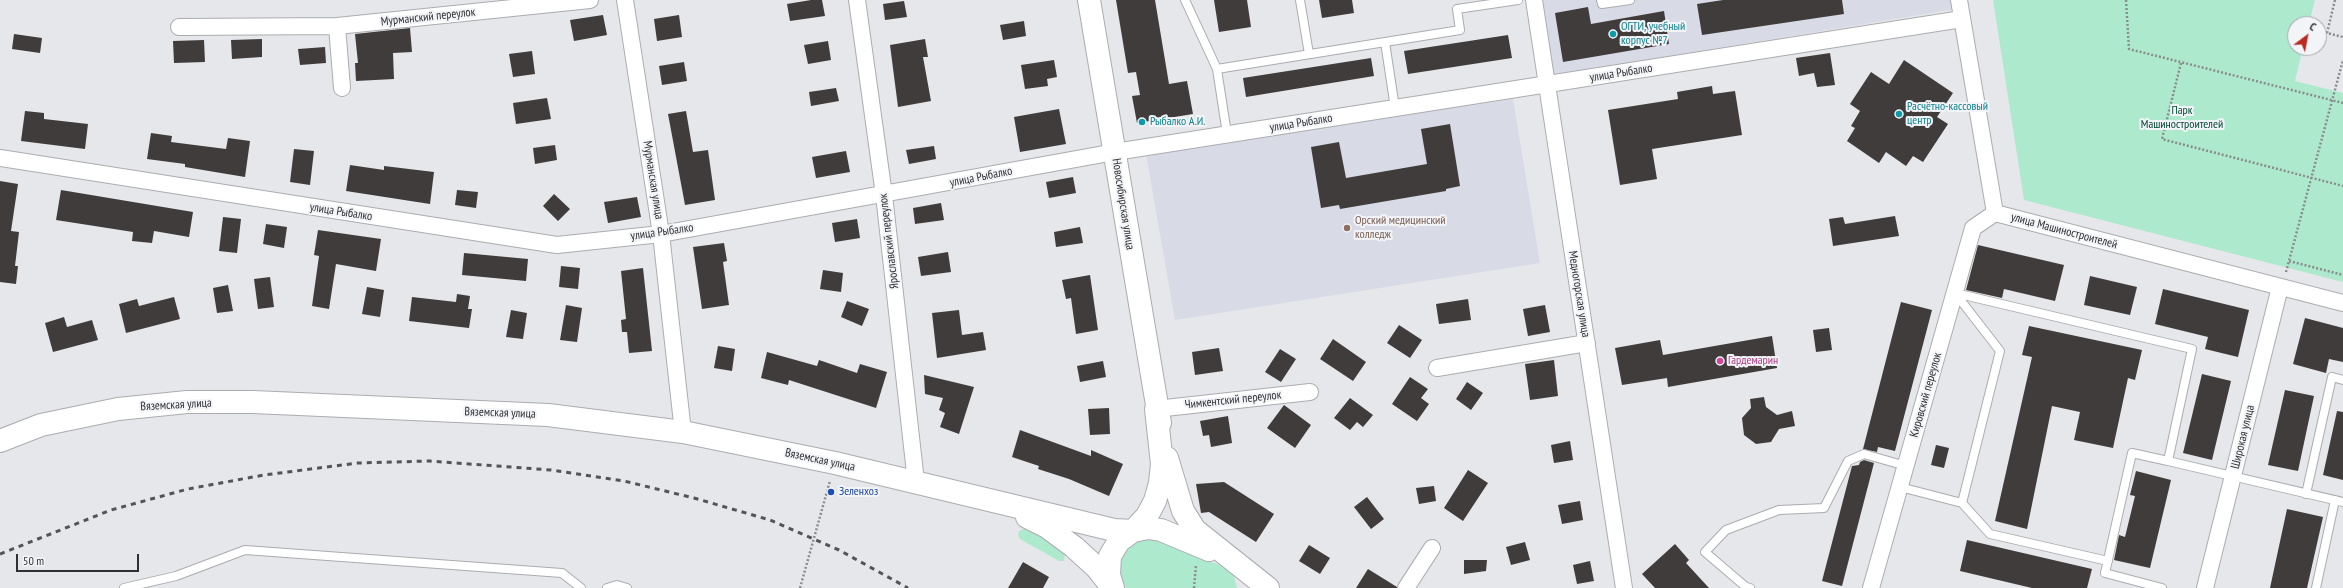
<!DOCTYPE html>
<html>
<head>
<meta charset="utf-8">
<style>
  body { margin:0 }
  #map { position:relative; width:2343px; height:588px; overflow:hidden; background:#e6e7eb; font-family:"PT Sans Narrow",sans-serif }
  canvas { display:block }
  .north { position:absolute; left:2287px; top:16px; width:40px; height:40px; box-sizing:border-box; background:#f3f4f8; border:1px solid #a5a6a8; border-radius:50%; rotate:32deg; font-size:11px; font-weight:700; line-height:16px; text-align:center; color:#2f3031 }
  .north::after { content:''; display:block; margin:auto; width:14px; height:18px; background:#b92b20; clip-path:polygon(50% 0,100% 100%,50% 72%,0 100%) }
  .scale { position:absolute; left:16px; top:554px; width:123px; height:18px; box-sizing:border-box; border:2px solid #2f3031; border-top:0; padding-left:5px; font-size:12px; line-height:14px; white-space:nowrap; color:#2f3031; -webkit-text-stroke:3px #f3f4f8; paint-order:stroke }
</style>
</head>
<body>
<div id="map">
<canvas width="2343" height="588"></canvas>
<div class="north">С</div>
<div class="scale">50 m</div>
</div>
<script>
const ctx = document.querySelector('canvas').getContext('2d');
ctx.lineJoin = 'round';
function fill(path, color) { ctx.fillStyle = color; ctx.fill(path, 'evenodd'); }
const shape = rows => new Path2D(rows.map(r => 'M' + r).join(''));
function trace(path, color, width, dash) { ctx.strokeStyle = color; ctx.lineWidth = width; ctx.lineCap = dash ? 'butt' : 'round'; ctx.setLineDash(dash || []); ctx.stroke(path); }
function label(font, color, halo, rows, align = 'center') {
  ctx.font = font + ' "PT Sans Narrow",sans-serif'; ctx.lineWidth = 4; ctx.setLineDash([]); ctx.textBaseline = 'middle'; ctx.strokeStyle = halo; ctx.fillStyle = color; for (const [text, x, y, turn = 0] of rows) {
    ctx.save(); ctx.translate(x, y); ctx.rotate((+turn || 0) * Math.PI / 180); ctx.textAlign = isNaN(turn) ? turn : align; if (halo) ctx.strokeText(text, 0, 0); ctx.fillText(text, 0, 0); ctx.restore();
  }
}
fill(shape([
  [1543,0,1954,0,1956,9,1554,75],
  [1513,99,1540,263,1175,320,1146,154]
]), '#d8dae6');
fill(shape([
  [1993,0,2315,0,2309,24,2295,24,2295,48,2303,48,2295,81,2343,93,2343,282,2024,200],
  [1026,528,1046,539,1065,552,1064,561,1059,561,1020,539,1018,535,1019,531],
  [1149,538,1159,540,1224,567,1234,576,1237,588,1126,588,1119,574,1121,559,1127,548,1138,541]
]), '#adeacd');
fill(shape([
  [811,0,822,0,825,16,790,21,787,4],
  [1116,0,1155,0,1169,84,1187,81,1193,114,1137,123,1132,96,1140,95,1136,72,1128,73],
  [1214,0,1247,0,1251,27,1219,32],
  [1319,0,1352,0,1354,13,1322,18],
  [1723,0,1842,0,1844,14,1702,35,1697,4],
  [904,1,907,17,885,20,883,4],
  [1588,7,1591,24,1664,11,1669,44,1563,62,1555,13],
  [603,15,607,35,574,41,570,20],
  [679,15,682,37,657,41,654,19],
  [1024,21,1026,36,1003,40,1000,25],
  [410,28,412,52,393,53,394,79,356,81,355,63,358,63,355,34],
  [14,34,42,38,40,53,12,49],
  [1508,35,1512,58,1408,74,1404,51],
  [262,39,262,57,232,59,231,40],
  [925,39,928,57,923,57,931,101,898,107,890,45],
  [204,40,205,62,174,63,173,41],
  [828,41,831,60,808,64,804,45],
  [325,47,326,63,300,65,298,49],
  [532,51,535,74,513,77,509,54],
  [1830,53,1835,85,1817,87,1814,73,1799,76,1796,58],
  [1371,58,1374,76,1246,97,1243,78],
  [1054,60,1057,77,1047,79,1048,86,1025,89,1021,65],
  [1904,60,1953,93,1937,117,1948,124,1923,162,1913,156,1906,166,1886,152,1879,163,1847,141,1855,128,1851,126,1860,111,1850,104,1871,72,1889,84],
  [684,62,687,81,662,85,659,66],
  [1712,86,1713,94,1735,91,1742,135,1652,149,1657,179,1620,185,1608,110,1678,99,1677,92],
  [836,88,839,101,811,106,809,92],
  [547,98,551,119,516,124,513,103],
  [1059,109,1066,144,1020,152,1014,117],
  [25,111,44,113,44,119,88,124,85,149,21,141],
  [686,111,693,152,708,150,715,200,685,205,668,114],
  [1450,124,1460,186,1446,189,1446,191,1340,209,1339,205,1321,208,1311,147,1339,142,1346,178,1427,164,1421,129],
  [151,133,172,136,171,142,226,149,228,138,250,141,245,177,185,167,185,164,147,159],
  [555,145,557,160,535,164,533,148],
  [934,146,936,159,909,164,906,150],
  [294,149,314,151,310,185,290,182],
  [846,151,850,172,816,178,812,157],
  [350,165,384,170,384,166,434,172,430,204,346,191],
  [1073,177,1076,193,1049,198,1046,182],
  [0,181,18,184,11,231,19,232,15,266,18,266,16,284,0,282],
  [61,190,193,212,189,237,154,231,152,243,132,241,133,232,56,220],
  [457,190,478,192,476,208,455,205],
  [554,194,570,209,558,221,543,206],
  [637,197,641,217,608,223,604,202],
  [941,203,944,220,915,224,913,208],
  [1895,216,1899,236,1833,246,1829,219,1843,217,1845,224],
  [223,217,241,219,237,253,219,251],
  [857,219,860,238,835,242,832,223],
  [266,224,287,227,284,248,263,244],
  [1080,227,1083,243,1056,247,1054,232],
  [318,230,381,239,376,271,336,264,329,309,312,306,319,256,314,255],
  [724,243,727,261,723,262,729,305,702,309,693,247],
  [1978,245,2064,265,2055,301,2004,289,2002,298,1966,290],
  [948,252,951,272,921,276,918,257],
  [464,253,528,259,526,281,462,275],
  [561,266,580,268,578,289,559,287],
  [643,268,652,351,629,353,627,332,622,332,621,320,626,319,621,271],
  [823,270,843,273,841,292,820,289],
  [1090,275,1098,330,1076,334,1071,298,1066,299,1062,280],
  [2090,276,2137,287,2130,315,2084,305],
  [270,277,274,307,258,309,254,279],
  [228,285,233,311,217,313,213,288],
  [367,287,384,290,380,317,362,314],
  [2163,289,2249,310,2238,357,2205,349,2208,337,2155,324],
  [457,294,470,296,468,309,472,309,469,328,409,321,412,297,456,302],
  [174,297,180,319,126,333,119,304,137,299,139,306],
  [1468,299,1471,320,1439,324,1436,304],
  [847,301,869,309,862,326,841,317],
  [1901,302,1932,310,1895,451,1878,447,1877,452,1863,449],
  [566,305,582,308,577,342,560,340],
  [1545,305,1550,332,1528,336,1523,309],
  [511,310,527,313,523,339,506,337],
  [959,310,962,335,983,332,986,350,937,358,932,313],
  [64,317,67,327,92,320,98,340,53,352,45,323],
  [2305,318,2343,328,2343,362,2329,359,2326,373,2293,364],
  [1399,325,1422,340,1410,358,1387,343],
  [2029,326,2142,350,2135,380,2128,378,2113,448,2074,440,2080,412,2052,406,2027,529,1995,521,2032,357,2022,355],
  [1829,328,1832,350,1816,352,1813,330],
  [1772,336,1777,368,1668,387,1667,378,1622,385,1615,348,1660,340,1663,355],
  [1333,339,1366,362,1353,381,1320,359],
  [718,346,735,349,732,371,714,368],
  [1219,348,1223,371,1195,375,1192,352],
  [1280,349,1296,359,1281,382,1265,372],
  [767,352,817,366,819,360,857,373,860,364,887,372,876,408,789,380,788,385,761,378],
  [1554,360,1558,396,1530,400,1525,364],
  [1103,361,1106,377,1080,382,1077,366],
  [2202,374,2231,381,2212,460,2183,453],
  [924,375,974,387,959,434,940,427,945,413,939,410,943,398,925,394],
  [1410,377,1428,389,1421,398,1429,404,1417,421,1392,404],
  [1467,382,1483,393,1471,410,1456,399],
  [2285,390,2314,396,2298,471,2268,465],
  [1764,397,1766,407,1777,415,1792,411,1795,426,1779,429,1771,442,1756,444,1744,435,1742,418,1751,408,1750,399],
  [1350,398,1373,415,1363,427,1357,422,1350,430,1334,418],
  [1284,405,1311,425,1295,448,1267,428],
  [1109,408,1110,434,1090,435,1088,409],
  [2337,411,2343,412,2343,480,2323,475],
  [1228,416,1232,443,1211,447,1209,435,1203,436,1200,421],
  [1020,430,1091,456,1091,450,1123,464,1109,496,1069,479,1038,469,1039,466,1012,457],
  [1570,441,1573,460,1554,463,1551,445],
  [1936,445,1949,448,1944,468,1931,465],
  [1864,460,1874,463,1842,586,1822,581,1852,466,1859,465,1860,462],
  [1468,470,1488,483,1463,521,1444,508],
  [2136,471,2171,480,2150,568,2114,560,2119,535,2125,537,2135,496,2130,495],
  [1224,482,1274,514,1256,542,1209,512,1201,513,1196,484],
  [1434,486,1436,501,1419,504,1416,488],
  [1367,497,1384,519,1371,529,1354,507],
  [1580,501,1583,520,1562,524,1558,505],
  [2287,509,2323,517,2307,588,2270,588],
  [1967,540,2092,569,2087,588,2032,588,1960,571],
  [1525,542,1530,560,1511,565,1506,547],
  [1675,544,1689,560,1686,563,1709,588,1655,588,1642,574],
  [1309,545,1330,558,1320,574,1299,561],
  [1464,560,1487,560,1486,571,1464,574],
  [1590,561,1594,581,1577,584,1573,565],
  [1023,562,1049,577,1043,588,1008,588],
  [1368,569,1397,587,1397,588,1356,588]
]), '#403c3b');
const lane = shape([
  [1185,0,1217,69,1460,30,1457,9,1518,0],
  [1300,0,1309,54],
  [1601,0,1602,4,1630,0],
  [1385,42,1395,108],
  [1217,69,1227,134],
  [1955,293,2192,349,2168,461,2343,502],
  [1955,293,2000,351,1962,503],
  [1900,487,1962,503,1990,534,2108,561],
  [2306,494,2332,377,2343,380],
  [124,588,176,576,245,550,562,573,581,588],
  [607,588,617,585,627,588],
  [1750,588,1746,587,1705,552,1726,530,1779,510,1824,508,1848,461,1864,454,1906,466],
  [2162,588,2105,573,2132,453,2168,461],
  [2316,588,2335,500]
]);
const street = shape([
  [625,0,661,234,683,432],
  [857,0,884,195,916,482],
  [1534,0,1624,588],
  [1959,0,1995,213,2343,303],
  [337,26,342,88],
  [179,27,337,26,590,0],
  [0,158,557,245,661,234,1115,152,1962,19],
  [1437,368,1587,343],
  [1156,409,1310,392],
  [1406,588,1432,548],
  [1871,588,1973,228,1995,213],
  [2205,588,2280,287]
]);
const secondary = shape([
  [1089,0,1160,423],
  [0,441,41,425,118,409,187,402,253,402,548,415,683,432,835,463,1114,530,1133,531,1147,516,1155,501,1160,483,1162,464,1156,409],
  [1167,458,1183,511,1195,530,1268,588],
  [1027,517,1047,527,1074,547,1096,567,1112,587],
  [1113,588,1109,575,1110,556,1119,541,1133,531,1148,528,1161,530,1209,550]
]);
trace(lane, '#abacb0', 10);
trace(street, '#abacb0', 18);
trace(secondary, '#abacb0', 24);
trace(shape([
  [2126,0,2129,49,2343,103],
  [2335,0,2327,33,2343,37],
  [2181,63,2162,139,2343,186],
  [2289,261,2343,275],
  [2286,272,2343,60],
  [800,588,830,481],
  [1194,588,1196,565]
]), '#8b8c8e', 2.5, [2, 2]);
trace(lane, '#fff', 8);
trace(street, '#fff', 16);
trace(secondary, '#fff', 22);
trace(shape([
  [0,554,111,510,188,489,264,475,358,463,429,461,551,470,624,481,694,498,770,520,839,550,908,588]
]), '#535456', 3, [5, 5]);
for (const [x, y, r, color] of [
  [1613,34,4,"#0f9aa8"],
  [1899,114,4,"#0f9aa8"],
  [1142,122,4,"#0f9aa8"],
  [1347,228,4,"#8d6e63"],
  [1720,361,4,"#d1479c"],
  [831,492,4,"#1a4fb4"]
]) { const dot = new Path2D(); dot.arc(x, y, r, 0, 2 * Math.PI); ctx.fillStyle = color; ctx.fill(dot); trace(dot, '#f3f4f8', 1.5); }
label('12px', '#2f3031', '#f3f4f8', [
  ["Мурманский переулок",428,17,-6],
  ["улица Рыбалко",1621,73,-9],
  ["улица Рыбалко",1301,123,-9],
  ["улица Рыбалко",981,177,-11],
  ["Мурманская улица",653,180,81],
  ["Новосибирская улица",1123,204,81],
  ["улица Рыбалко",341,212,9],
  ["улица Машиностроителей",2064,231,15],
  ["улица Рыбалко",662,232,-8],
  ["Ярославский переулок",889,241,-97],
  ["Медногорская улица",1579,294,81],
  ["Кировский переулок",1926,395,-74],
  ["Чимкентский переулок",1233,400,-6],
  ["Вяземская улица",176,405,-3],
  ["Вяземская улица",500,413,2],
  ["Широкая улица",2243,437,-76],
  ["Вяземская улица",820,460,12]
]);
label('12px', '#0d838f', '#f3f4f8', [
  ["ОГТИ, учебный",1621,27],
  ["корпус №7",1621,41],
  ["Расчётно-кассовый",1907,107],
  ["центр",1907,121],
  ["Рыбалко А.И.",1150,122]
], 'left');
label('12px', '#004a32', '#f3f4f8', [
  ["Парк",2182,111],
  ["Машиностроителей",2182,125]
]);
label('12px', '#785e54', '#f3f4f8', [
  ["Орский медицинский",1355,221],
  ["колледж",1355,235]
], 'left');
label('12px', '#b23c85', '#f3f4f8', [
  ["Гардемарин",1728,361]
], 'left');
label('12px', '#164399', '#f3f4f8', [
  ["Зеленхоз",839,492]
], 'left');
</script>
</body>
</html>
